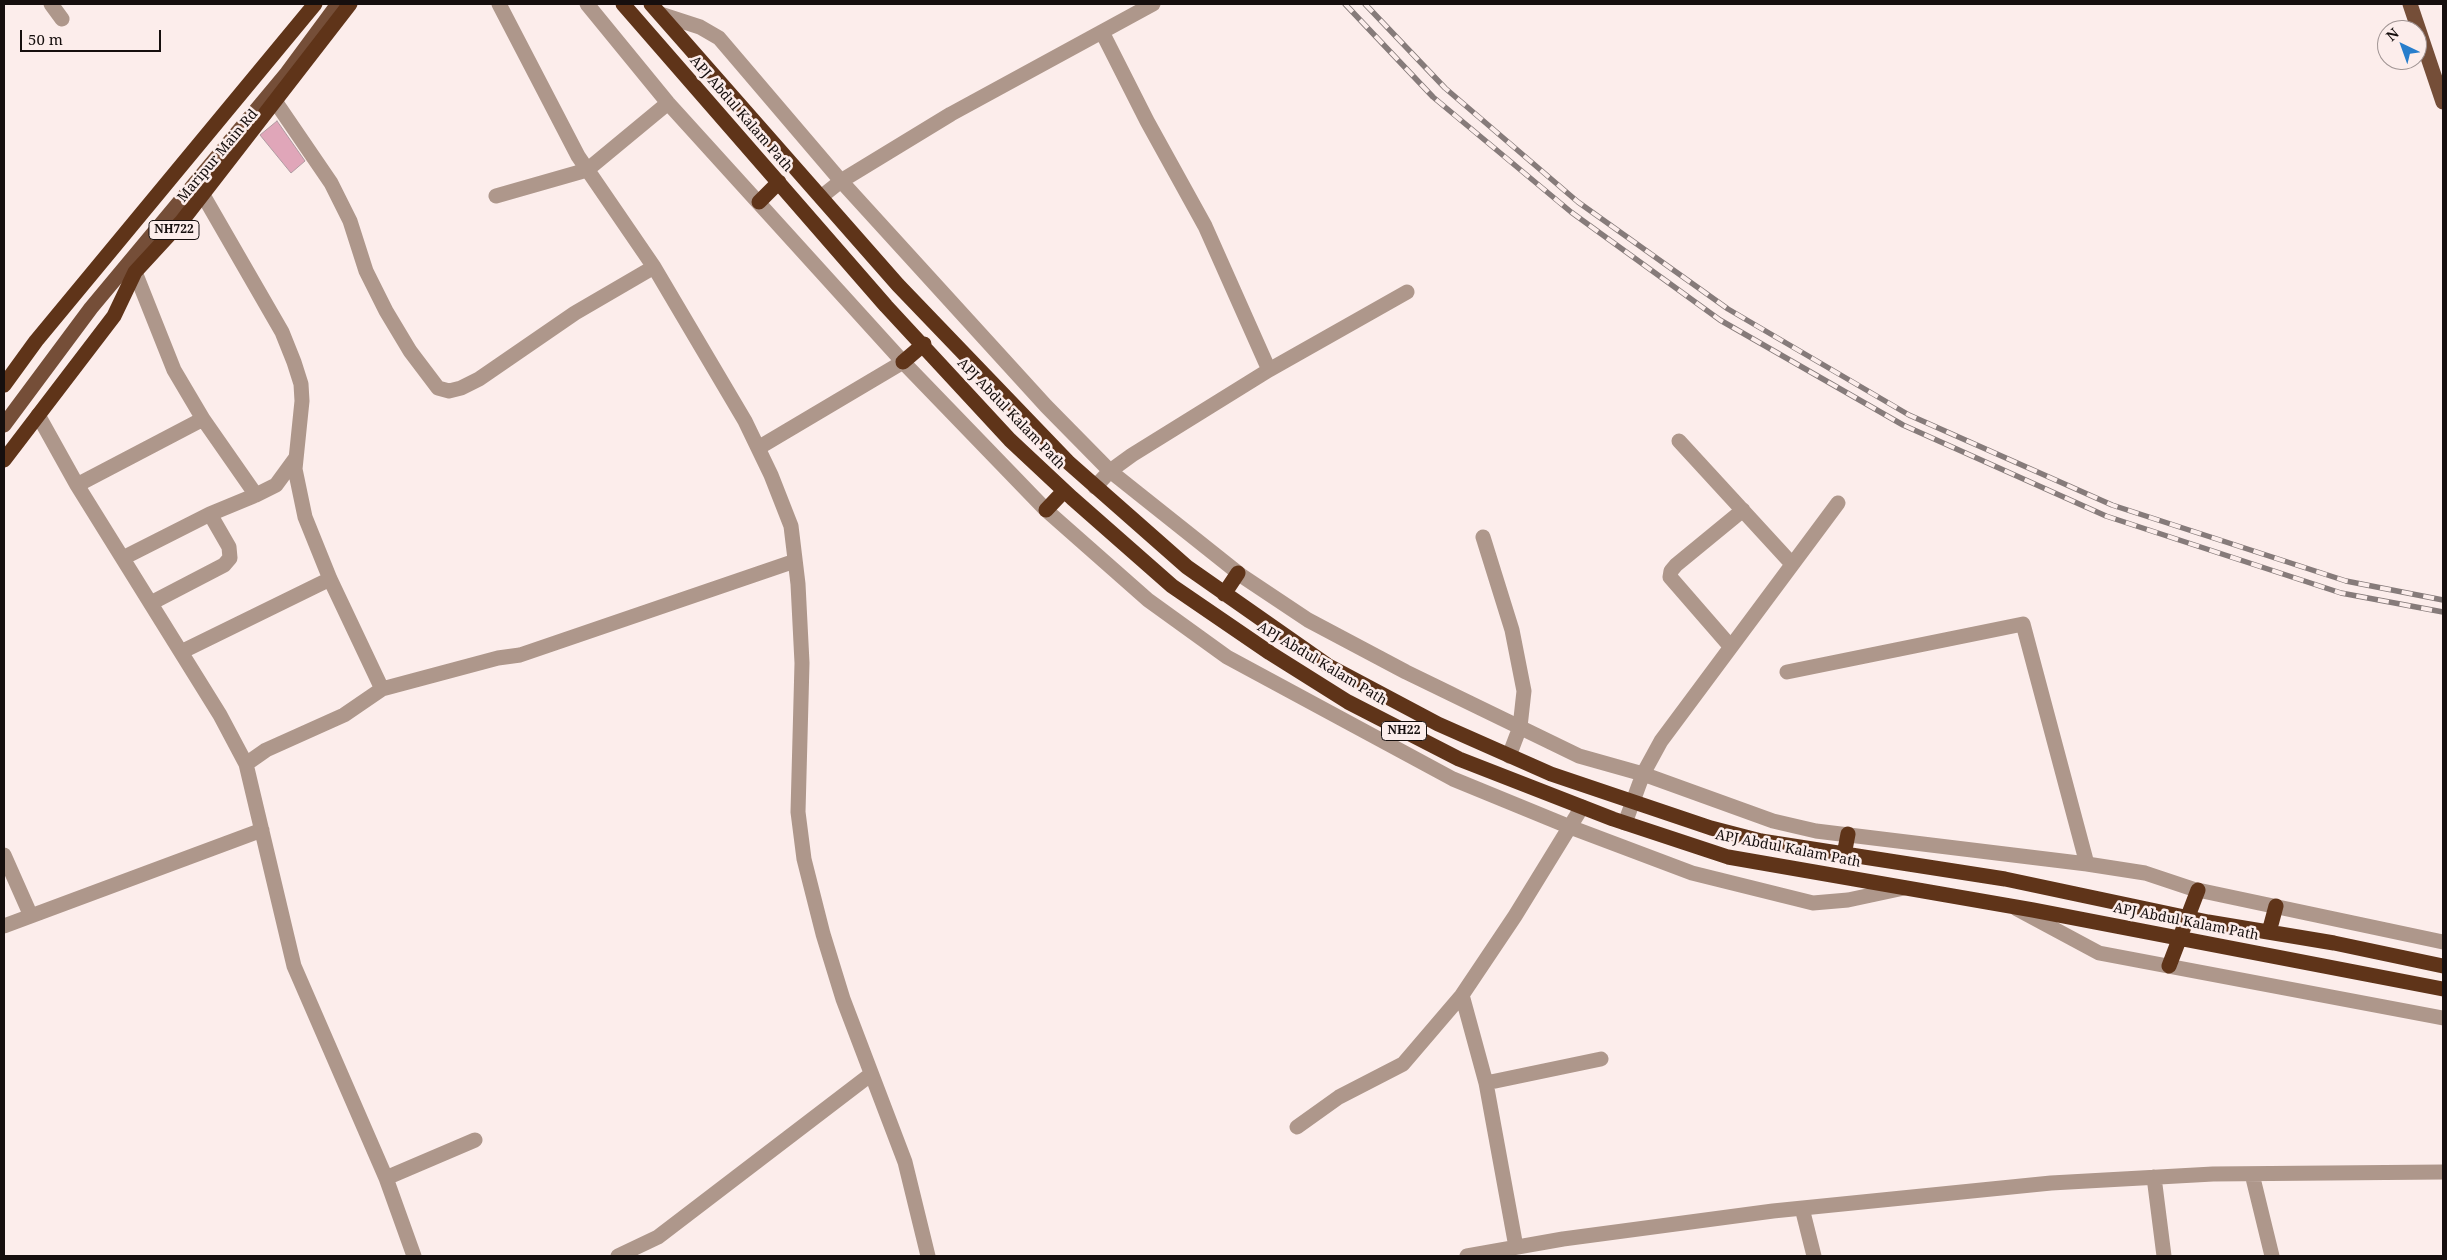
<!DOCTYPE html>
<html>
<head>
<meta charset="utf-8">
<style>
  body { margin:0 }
  #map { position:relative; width:2447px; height:1260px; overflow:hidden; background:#fcedeb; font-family:"Noto Serif",serif }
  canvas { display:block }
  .frame { position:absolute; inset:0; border:5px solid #160f0e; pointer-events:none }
  .north { position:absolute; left:2377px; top:20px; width:50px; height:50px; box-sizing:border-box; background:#fcedeb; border:1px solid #a09493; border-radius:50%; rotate:318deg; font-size:14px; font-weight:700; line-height:20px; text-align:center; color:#160f0e }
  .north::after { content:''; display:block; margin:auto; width:18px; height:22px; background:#287ecc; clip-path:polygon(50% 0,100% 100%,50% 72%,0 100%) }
  .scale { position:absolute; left:20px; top:30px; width:141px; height:22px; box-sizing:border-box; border:2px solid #160f0e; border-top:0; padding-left:6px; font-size:15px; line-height:18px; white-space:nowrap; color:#160f0e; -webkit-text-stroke:4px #fcedeb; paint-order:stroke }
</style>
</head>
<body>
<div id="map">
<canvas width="2447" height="1260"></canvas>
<div class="frame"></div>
<div class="north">N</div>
<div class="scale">50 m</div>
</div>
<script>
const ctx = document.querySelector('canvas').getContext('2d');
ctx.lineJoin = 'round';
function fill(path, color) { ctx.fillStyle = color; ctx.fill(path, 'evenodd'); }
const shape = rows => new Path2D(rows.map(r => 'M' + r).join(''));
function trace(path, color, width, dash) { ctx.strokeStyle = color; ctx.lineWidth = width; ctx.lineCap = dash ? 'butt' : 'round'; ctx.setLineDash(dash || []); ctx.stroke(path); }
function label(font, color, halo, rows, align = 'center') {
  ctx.font = font + ' "Noto Serif",serif'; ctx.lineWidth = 5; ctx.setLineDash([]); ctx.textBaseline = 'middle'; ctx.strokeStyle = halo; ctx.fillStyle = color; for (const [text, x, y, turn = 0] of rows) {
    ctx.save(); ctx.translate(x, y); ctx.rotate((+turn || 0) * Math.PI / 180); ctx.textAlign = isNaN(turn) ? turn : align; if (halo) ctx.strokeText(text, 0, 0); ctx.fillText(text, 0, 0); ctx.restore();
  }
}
const building = shape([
  [277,121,305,161,291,173,260,135,277,121]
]);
fill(building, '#e0a6b9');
trace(building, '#b09ba1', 1);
trace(shape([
  [51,4,62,19],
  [499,4,578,156,654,267,745,421,771,475,791,526,798,584,802,663,798,812,804,859,823,934,843,999,905,1162,928,1256],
  [587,4,668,103,903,362,1046,510,1148,600,1227,657,1453,779,1570,827,1692,873,1813,903,1848,900,1904,888],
  [660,14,700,27,719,38,841,181,1046,406,1110,471,1242,576,1308,620,1406,672,1579,756,1643,774,1773,821,1816,831,2087,864,2145,873,2193,889,2443,942],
  [1102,32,1147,121,1205,226,1269,370],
  [275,101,331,183,350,221,366,271,386,311,410,351,438,388,449,391,461,388,479,379,575,313,654,267],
  [203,195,282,332,294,362,301,384,302,401,295,469,305,517,330,579,382,689],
  [496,196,587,170,668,103],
  [821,197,841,181,951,114,1153,4],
  [135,272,174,370,203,419,256,495],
  [38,415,77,485,220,715,246,764,294,966,386,1178,414,1256],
  [1679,441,1792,564],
  [758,448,903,362],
  [77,485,203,419],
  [1095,487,1110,471,1132,455,1269,370,1407,292],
  [1483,537,1512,630,1524,691,1520,727,1509,756],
  [123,558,210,514,256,495,276,485,295,459],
  [151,603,224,565,230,558,229,547,210,514],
  [1730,646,1670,577,1671,571,1676,565,1743,510],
  [181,652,330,579],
  [1787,672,2023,624,2087,864],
  [246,764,266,750,344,715,382,689,498,658,520,655,795,561],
  [1625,823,1643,774,1661,741,1838,503],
  [4,855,31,916],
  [2017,909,2099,953,2443,1018],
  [4,926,262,830],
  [1486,1083,1601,1059],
  [1297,1127,1339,1097,1403,1064,1462,995],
  [2252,1174,2272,1256],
  [2154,1177,2164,1256],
  [386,1178,475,1140],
  [1802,1208,1814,1256],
  [1516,1247,1486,1083,1462,995,1515,916,1582,807],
  [618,1256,658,1237,870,1075],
  [1467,1256,1563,1239,1773,1211,2051,1183,2213,1174,2443,1172]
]), '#ae978b', 15);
trace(shape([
  [2410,4,2443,102],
  [4,425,91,308,287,73,338,4]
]), '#754e38', 15);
trace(shape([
  [623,4,886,306,1010,440,1072,498,1172,586,1270,653,1348,702,1459,759,1613,819,1728,857,2033,910,2443,989],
  [651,4,898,285,1069,463,1187,567,1327,665,1438,724,1551,774,1711,828,1761,841,2005,879,2208,922,2334,943,2443,966],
  [759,202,779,182],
  [903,362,924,344],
  [4,385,36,341,315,4],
  [4,460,114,316,135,272,182,221,350,4],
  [1046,510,1064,491],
  [1224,594,1238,573],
  [1844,855,1848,834],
  [2269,932,2276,906],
  [2169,966,2198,890]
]), '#5f3419', 15);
const rail = shape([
  [1345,4,1433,97,1571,212,1720,320,1903,425,2106,516,2341,593,2443,612],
  [1365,4,1445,88,1578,202,1728,309,1909,415,2112,505,2346,581,2443,600]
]);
trace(rail, '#867b7a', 5.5);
trace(rail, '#fcedeb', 4, [11]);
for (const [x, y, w] of [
  [174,230,50],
  [1404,731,45]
]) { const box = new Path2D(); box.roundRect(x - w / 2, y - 9.5, w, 19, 4); ctx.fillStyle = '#fcedeb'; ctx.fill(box); trace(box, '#160f0e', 1); }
label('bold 12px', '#160f0e', null, [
  ["NH722",174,230],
  ["NH22",1404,731]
]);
label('14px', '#160f0e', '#fcedeb', [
  ["APJ Abdul Kalam Path",741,114,49],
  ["Maripur Main Rd",218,156,-50],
  ["APJ Abdul Kalam Path",1011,414,46],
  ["APJ Abdul Kalam Path",1322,664,31],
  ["APJ Abdul Kalam Path",1788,849,11],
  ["APJ Abdul Kalam Path",2186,922,11]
]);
</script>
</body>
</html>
